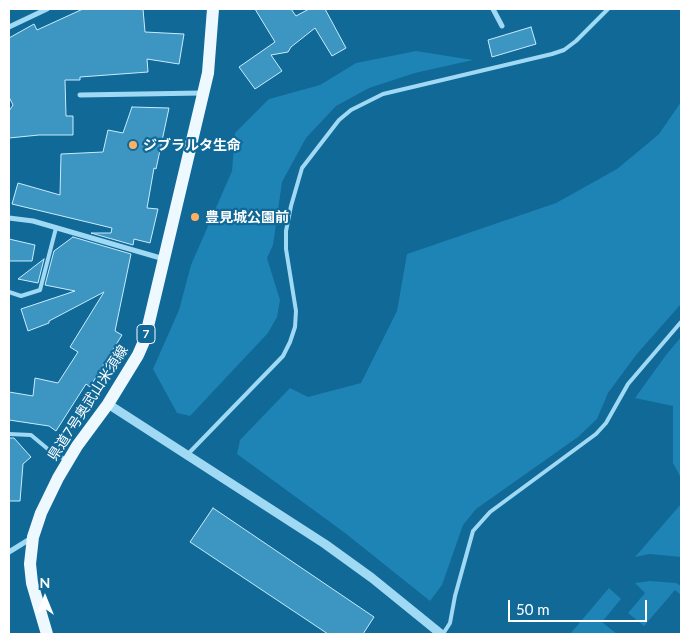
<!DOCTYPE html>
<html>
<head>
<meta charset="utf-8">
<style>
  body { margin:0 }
  #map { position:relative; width:690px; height:643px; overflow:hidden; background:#106997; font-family:Lato,sans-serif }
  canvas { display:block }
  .frame { position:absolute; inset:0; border:10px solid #fff; pointer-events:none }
  .north { position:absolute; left:20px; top:573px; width:50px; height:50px; -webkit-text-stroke:4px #106997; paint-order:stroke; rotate:0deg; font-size:14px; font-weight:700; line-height:20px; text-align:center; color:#fff }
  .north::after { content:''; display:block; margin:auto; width:18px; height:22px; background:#fff; clip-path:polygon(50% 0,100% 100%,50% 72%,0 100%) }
  .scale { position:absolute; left:508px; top:600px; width:139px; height:22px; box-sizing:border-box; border:2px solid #fff; border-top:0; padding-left:6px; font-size:15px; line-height:18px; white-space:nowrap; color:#fff; -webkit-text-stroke:4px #106997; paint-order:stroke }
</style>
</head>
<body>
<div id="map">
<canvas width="690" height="643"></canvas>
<div class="frame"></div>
<div class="north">N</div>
<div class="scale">50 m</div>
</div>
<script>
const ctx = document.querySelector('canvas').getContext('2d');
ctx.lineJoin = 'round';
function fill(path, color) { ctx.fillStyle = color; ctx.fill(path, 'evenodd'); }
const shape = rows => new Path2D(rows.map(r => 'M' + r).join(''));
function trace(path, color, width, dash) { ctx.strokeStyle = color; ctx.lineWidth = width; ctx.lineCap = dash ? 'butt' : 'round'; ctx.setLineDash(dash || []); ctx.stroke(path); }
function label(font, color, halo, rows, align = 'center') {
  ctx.font = font + ' Lato,"Noto Sans JP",sans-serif'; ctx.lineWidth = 4.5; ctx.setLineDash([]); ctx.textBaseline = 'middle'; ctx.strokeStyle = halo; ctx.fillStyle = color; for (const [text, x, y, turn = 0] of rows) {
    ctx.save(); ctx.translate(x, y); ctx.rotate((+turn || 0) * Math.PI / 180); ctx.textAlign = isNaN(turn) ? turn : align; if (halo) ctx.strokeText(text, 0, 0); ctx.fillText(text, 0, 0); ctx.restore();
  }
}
fill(shape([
  [416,51,473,60,415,73,369,88,336,106,306,138,282,182,273,245,267,258,280,300,277,317,268,333,190,416,177,413,153,369,179,310,191,265,232,171,235,133,269,99,320,85,356,63],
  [681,102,681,304,636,355,608,393,597,419,578,437,476,509,463,525,442,585,430,601,345,533,237,454,240,440,290,388,308,397,361,383,397,311,407,254,556,203,617,169,659,134],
  [681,337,681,478,673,463,673,406,635,398,666,355],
  [681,504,681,557,650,554,635,557],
  [650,581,676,583,681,586,681,595,675,590,644,626,628,613,645,593,635,583],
  [609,588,621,599,602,622,617,634,570,634]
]), '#1e83b5');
const building = shape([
  [83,9,143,9,145,32,184,34,179,64,147,59,148,72,80,77,80,80,65,80,66,116,73,116,73,135,39,135,9,138,9,111,13,105,9,97,9,38,34,24,37,30,83,9],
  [255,9,291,9,296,16,309,9,325,9,346,48,332,56,315,28,291,47,288,52,271,55,282,71,255,89,239,67,275,42,255,9],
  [531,27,536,44,492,57,488,40,531,27],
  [132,107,169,108,156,169,154,168,147,208,158,209,150,243,134,239,133,245,91,233,111,233,112,228,12,204,18,183,60,195,61,154,103,152,108,130,123,133,132,107],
  [73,237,131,254,115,331,122,335,90,387,86,384,56,431,49,426,9,420,9,392,33,396,35,378,58,383,78,352,70,347,104,292,49,321,49,323,28,331,21,309,75,291,45,285,54,251,73,237],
  [9,239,35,245,32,261,9,261,9,239],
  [44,259,38,283,18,279,44,259],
  [9,438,14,438,31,457,23,464,20,501,9,501,9,438],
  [213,508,374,617,363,634,328,634,190,542,213,508]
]);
fill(building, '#3d95c1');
trace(building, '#c8ecfe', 1);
trace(shape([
  [9,292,21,296,40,290,56,228],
  [9,434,31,435,49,450,66,460],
  [187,455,283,356,290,342,295,327,296,311,286,249,286,231,291,206,302,168,339,120,351,110,383,94,552,54,564,50,576,41,608,9],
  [443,634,450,623,455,596,473,531,490,512,596,434,606,423,628,384,681,322]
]), '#a0d9f4', 4);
trace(shape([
  [493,9,502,26],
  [9,27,47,9],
  [80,95,202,93],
  [9,218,33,221,164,259],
  [9,552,30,539]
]), '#a0d9f4', 5);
trace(shape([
  [108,404,325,544,372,578,441,634]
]), '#a0d9f4', 9);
trace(shape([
  [47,634,32,583,30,564,33,537,41,513,58,478,77,446,108,404,138,355,145,339,208,73,213,9]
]), '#edf8ff', 12);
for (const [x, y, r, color] of [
  [133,145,5,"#ffb063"],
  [195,217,5,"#ffb063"]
]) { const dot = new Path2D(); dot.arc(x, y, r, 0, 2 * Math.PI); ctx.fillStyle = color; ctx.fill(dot); trace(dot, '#106997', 2); }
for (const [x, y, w] of [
  [146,334,18]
]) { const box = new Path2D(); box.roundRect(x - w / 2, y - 9.5, w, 19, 4); ctx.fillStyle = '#106997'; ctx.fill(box); trace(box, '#fff', 1); }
label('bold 12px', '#fff', null, [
  ["7",146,334]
]);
label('bold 14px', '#fff', '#106997', [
  ["ジブラルタ生命",143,145],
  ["豊見城公園前",205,217]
], 'left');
label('14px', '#fff', '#106997', [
  ["県道7号奥武山米須線",88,403,-57]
]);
</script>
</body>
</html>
